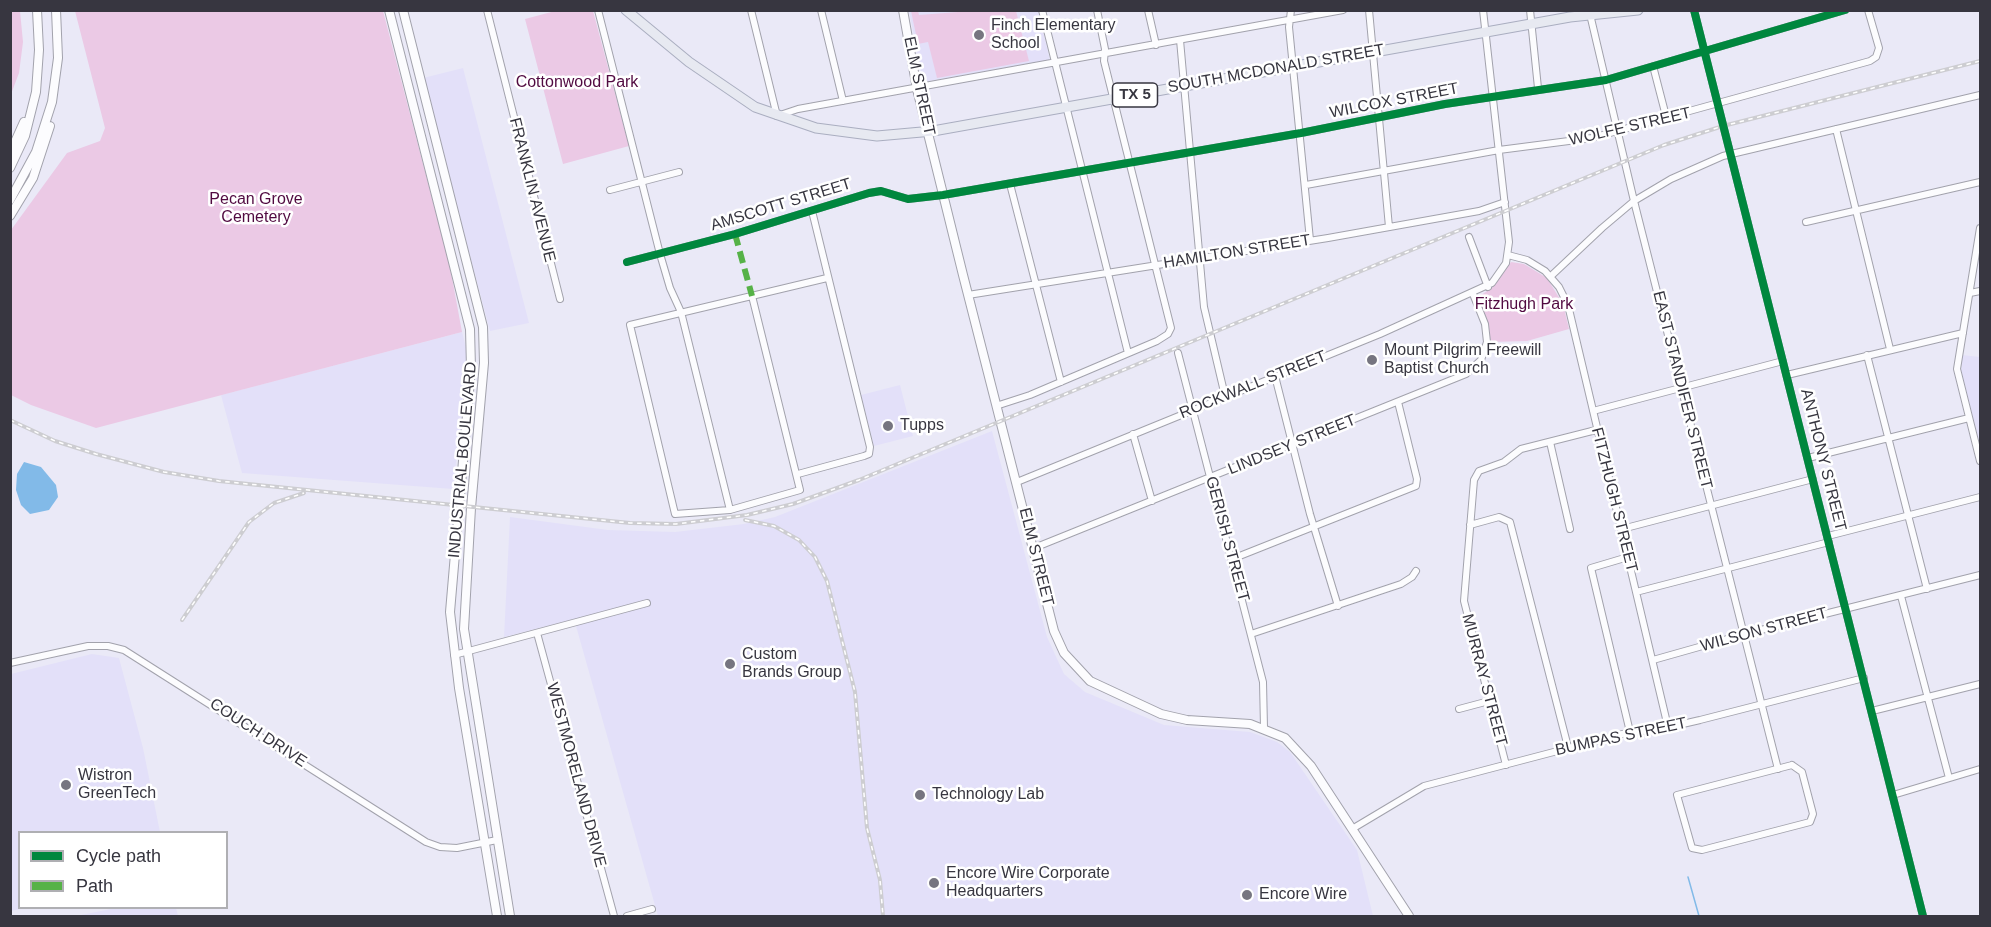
<!DOCTYPE html>
<html>
<head>
<meta charset="utf-8">
<style>
  body { margin:0 }
  #map { position:relative; width:1991px; height:927px; overflow:hidden; background:#eae9f7; font-family:Helvetica,sans-serif }
  canvas { display:block }
  .frame { position:absolute; inset:0; border:12px solid #373640; pointer-events:none }
  .legend { position:absolute; left:18px; top:831px; width:210px; height:78px; box-sizing:border-box; background:#fff; border:2px solid #afafb3; margin:0; padding:8px 10px; list-style:none; font-size:18px; color:#373640 }
  .legend li { display:flex; align-items:center; gap:12px; height:30px }
  .legend b { width:30px; border:2px solid #afafb3 }
</style>
</head>
<body>
<div id="map">
<canvas width="1991" height="927"></canvas>
<div class="frame"></div>
<ul class="legend">
<li><b style="height:8px;background:#00873e"></b>Cycle path</li>
<li><b style="height:8px;background:#56b247"></b>Path</li>
</ul>
</div>
<script>
const ctx = document.querySelector('canvas').getContext('2d');
ctx.lineJoin = 'round';
function fill(path, color) { ctx.fillStyle = color; ctx.fill(path, 'evenodd'); }
const shape = rows => new Path2D(rows.map(r => 'M' + r).join(''));
function trace(path, color, width, dash) { ctx.strokeStyle = color; ctx.lineWidth = width; ctx.lineCap = dash ? 'butt' : 'round'; ctx.setLineDash(dash || []); ctx.stroke(path); }
function label(font, color, halo, rows, align = 'center') {
  ctx.font = font + ' Helvetica,sans-serif'; ctx.lineWidth = 5; ctx.setLineDash([]); ctx.textBaseline = 'middle'; ctx.strokeStyle = halo; ctx.fillStyle = color; for (const [text, x, y, turn = 0] of rows) {
    ctx.save(); ctx.translate(x, y); ctx.rotate((+turn || 0) * Math.PI / 180); ctx.textAlign = isNaN(turn) ? turn : align; if (halo) ctx.strokeText(text, 0, 0); ctx.fillText(text, 0, 0); ctx.restore();
  }
}
fill(shape([
  [909,11,1038,11,1050,60,923,82],
  [463,68,529,323,490,331,423,78],
  [462,332,468,356,453,489,242,473,221,395],
  [1962,355,1980,357,1980,449,1961,373],
  [900,385,913,436,874,446,861,395],
  [992,431,1047,637,1064,674,1085,692,1164,725,1250,732,1277,742,1290,752,1357,850,1373,916,658,916,574,619,504,637,510,517,608,530,675,532,744,524,775,517],
  [92,654,119,658,143,748,160,832,20,832,20,908,25,908,11,911,11,674],
  [116,908,176,908,178,916,76,916]
]), '#e3e0f9');
fill(shape([
  [11,10,20,11,23,42,19,73,11,94],
  [559,10,593,11,629,146,563,164,525,19],
  [75,11,383,11,450,267,462,332,96,428,31,405,11,395,11,230,67,153,100,141,105,128],
  [911,11,918,11,919,15,971,11,1016,11,1029,61,937,78,928,42,918,44],
  [1511,262,1524,264,1547,278,1563,304,1569,329,1527,341,1491,342,1478,297,1492,288]
]), '#ebc9e5');
fill(shape([
  [24,462,41,467,56,485,58,497,49,510,30,514,21,505,16,490,17,474]
]), '#82bae8');
trace(shape([
  [1688,877,1699,916]
]), '#82bae8', 1.5);
const street = shape([
  [487,10,560,299],
  [598,10,660,254,670,288,681,312,730,510],
  [751,10,777,116,798,109,1343,10],
  [821,10,843,101],
  [1042,10,1128,353],
  [1148,10,1156,45],
  [1291,10,1289,27,1310,240],
  [1369,10,1389,227],
  [1530,10,1538,88],
  [1589,10,1634,201,1778,769],
  [1694,10,1923,916],
  [1180,40,1204,307,1225,396],
  [1653,66,1667,120],
  [1836,129,1890,349],
  [1010,184,1061,382],
  [1306,185,1499,150,1592,138,1870,61,1876,57,1879,48,1868,10],
  [610,190,679,172],
  [1806,222,1980,182],
  [1980,228,1957,369,1980,461],
  [1469,237,1488,287],
  [1508,255,1527,260,1545,271,1559,287,1568,305,1668,727],
  [627,262,735,234,869,193,881,191,908,199,943,195,1301,133,1445,104,1606,80,1845,10],
  [1551,276,1602,228,1634,201,1671,179,1723,156,1980,95],
  [1970,293,1980,291],
  [968,295,1328,238,1479,211,1505,202],
  [752,296,800,490,730,510,675,514,630,325,827,278],
  [1178,353,1263,682,1264,728],
  [1867,355,1927,589],
  [1787,375,1963,333],
  [1275,376,1310,514,1338,606],
  [996,406,1030,395,1157,341,1168,334,1171,328,1104,61,1105,49,1097,10],
  [1593,411,1783,361],
  [1133,434,1152,501],
  [1550,442,1570,529],
  [1808,458,1969,418],
  [798,474,864,456,869,454,870,447,812,211],
  [1017,482,1380,334,1492,283,1506,263,1509,242,1483,10],
  [1470,525,1499,517,1510,522,1568,747],
  [1622,529,1813,479],
  [1828,536,1980,497],
  [1034,548,1466,374,1481,360,1487,342,1485,324,1473,294],
  [1628,557,1591,568,1630,732],
  [1232,559,1416,486,1417,479,1398,402],
  [1636,592,1829,542],
  [1901,596,1949,778],
  [537,633,614,916],
  [1251,634,1401,584,1412,577,1416,571],
  [454,655,647,603],
  [1653,660,1745,634,1980,575],
  [10,663,88,646,108,646,124,650,426,842,440,847,457,848,497,840],
  [1459,709,1489,701],
  [1872,711,1980,684],
  [1506,765,1464,601,1474,480,1479,471,1504,462,1521,449,1596,430],
  [1792,765,1802,772,1813,814,1810,822,1702,850,1692,848,1677,795,1792,765],
  [1893,795,1980,769],
  [1352,829,1424,786,1630,732,1661,729,1700,720,1864,678],
  [627,916,652,909]
]);
const secondary = shape([
  [389,10,470,329,471,368,450,612,459,688,497,916],
  [403,10,483,327,484,363,471,508,464,629,510,916],
  [903,10,917,89,963,275,1054,631,1064,653,1090,681,1161,714,1187,720,1250,724,1285,738,1311,766,1409,916],
  [10,153,24,122],
  [10,168,25,136,36,92,39,50,37,10],
  [10,200,36,152,52,102,58,58,56,10],
  [10,216,33,178,50,126]
]);
const primary = shape([
  [626,10,689,62,755,107,816,128,877,136,933,131,1570,17,1638,10]
]);
trace(street, '#a2a2ac', 8);
trace(secondary, '#a2a2ac', 10);
trace(primary, '#aaaec0', 11);
trace(street, '#fcfcfe', 6);
trace(secondary, '#fcfcfe', 8);
trace(primary, '#e7e9f1', 9);
const rail = shape([
  [10,420,55,441,96,454,164,472,219,481,630,523,676,524,747,515,793,504,859,480,1664,145,1723,126,1980,61],
  [745,520,774,526,799,540,815,557,827,581,855,692,867,828,880,880,883,916],
  [182,620,249,522,274,503,304,493]
]);
trace(rail, '#cdcdd1', 4);
trace(rail, '#fff', 1.5, [4.5]);
trace(shape([
  [735,234,752,296]
]), '#56b247', 6, [12, 6]);
trace(shape([
  [1694,10,1923,916],
  [627,262,735,234,869,193,881,191,908,199,943,195,1301,133,1445,104,1606,80,1845,10]
]), '#00873e', 8);
for (const [x, y, r, color] of [
  [979,35,6,"#767580"],
  [1372,360,6,"#767580"],
  [888,426,6,"#767580"],
  [730,664,6,"#767580"],
  [66,785,6,"#767580"],
  [920,795,6,"#767580"],
  [934,883,6,"#767580"],
  [1247,895,6,"#767580"]
]) { const dot = new Path2D(); dot.arc(x, y, r, 0, 2 * Math.PI); ctx.fillStyle = color; ctx.fill(dot); trace(dot, '#fff', 2); }
for (const [x, y, w] of [
  [1135,95,45]
]) { const box = new Path2D(); box.roundRect(x - w / 2, y - 12, w, 24, 4.5); ctx.fillStyle = '#fff'; ctx.fill(box); trace(box, '#373640', 1.5); }
label('bold 15px', '#373640', null, [
  ["TX 5",1135,95]
]);
label('16px', '#373640', '#fff', [
  ["Finch Elementary",991,26],
  ["School",991,44],
  ["Mount Pilgrim Freewill",1384,351],
  ["Baptist Church",1384,369],
  ["Tupps",900,426],
  ["Custom",742,655],
  ["Brands Group",742,673],
  ["Wistron",78,776],
  ["GreenTech",78,794],
  ["Technology Lab",932,795],
  ["Encore Wire Corporate",946,874],
  ["Headquarters",946,892],
  ["Encore Wire",1259,895]
], 'left');
label('16px', '#373640', '#fff', [
  ["SOUTH MCDONALD STREET",1276,69,-10],
  ["ELM STREET",919,86,78],
  ["WILCOX STREET",1394,101,-11],
  ["WOLFE STREET",1630,127,-13],
  ["FRANKLIN AVENUE",532,190,76],
  ["AMSCOTT STREET",781,205,-17],
  ["HAMILTON STREET",1237,252,-9],
  ["ROCKWALL STREET",1253,385,-22],
  ["EAST STANDIFER STREET",1682,390,76],
  ["LINDSEY STREET",1292,445,-22],
  ["INDUSTRIAL BOULEVARD",463,460,-85],
  ["ANTHONY STREET",1823,460,76],
  ["FITZHUGH STREET",1614,500,76],
  ["GERISH STREET",1227,539,75],
  ["ELM STREET",1036,557,76],
  ["WILSON STREET",1764,630,-15],
  ["MURRAY STREET",1484,680,75],
  ["COUCH DRIVE",258,733,33],
  ["BUMPAS STREET",1621,737,-12],
  ["WESTMORELAND DRIVE",576,775,75]
]);
label('16px', '#510a41', '#fff', [
  ["Cottonwood Park",577,83],
  ["Pecan Grove",256,200],
  ["Cemetery",256,218],
  ["Fitzhugh Park",1524,305]
]);
</script>
</body>
</html>
